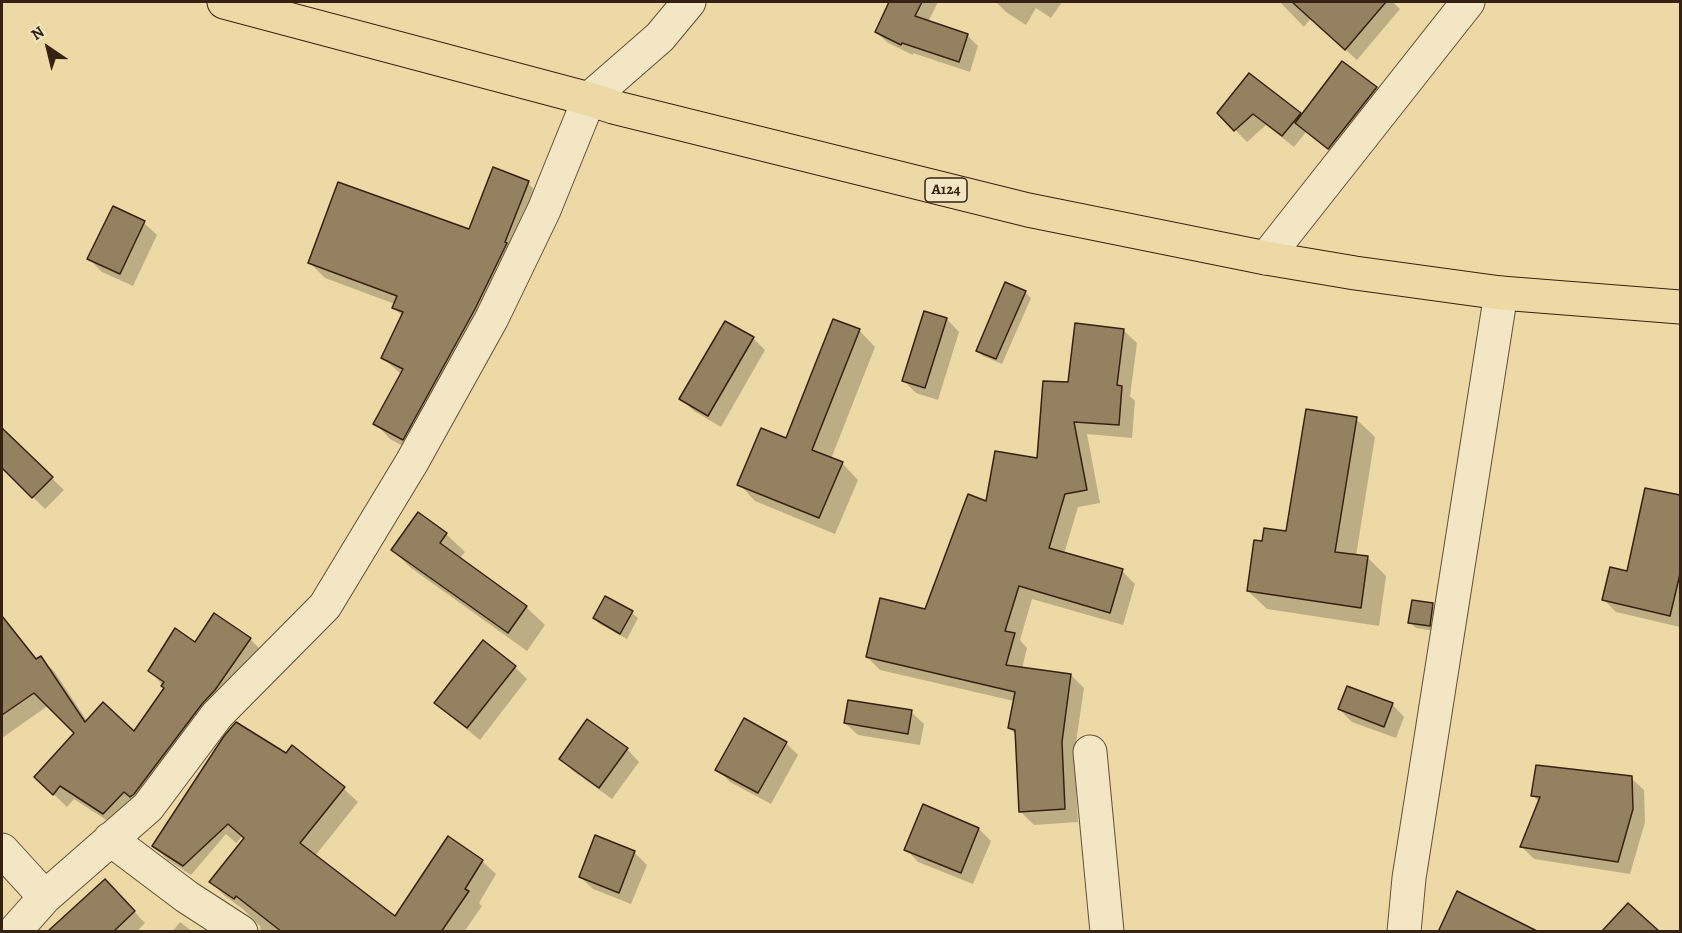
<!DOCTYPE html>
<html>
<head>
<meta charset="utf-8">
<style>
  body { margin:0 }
  #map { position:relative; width:1682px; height:933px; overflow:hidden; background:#edd9a6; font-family:Alegreya,serif }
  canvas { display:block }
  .frame { position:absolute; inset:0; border:3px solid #352212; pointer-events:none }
  .north { position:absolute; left:18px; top:18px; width:60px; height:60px; -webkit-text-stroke:4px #f3e6c5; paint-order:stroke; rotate:325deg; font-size:16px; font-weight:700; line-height:24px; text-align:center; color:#352212 }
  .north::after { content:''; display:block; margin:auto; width:21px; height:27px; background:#352212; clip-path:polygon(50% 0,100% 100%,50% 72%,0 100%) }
</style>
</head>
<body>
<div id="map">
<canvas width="1682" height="933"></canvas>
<div class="frame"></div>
<div class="north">N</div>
</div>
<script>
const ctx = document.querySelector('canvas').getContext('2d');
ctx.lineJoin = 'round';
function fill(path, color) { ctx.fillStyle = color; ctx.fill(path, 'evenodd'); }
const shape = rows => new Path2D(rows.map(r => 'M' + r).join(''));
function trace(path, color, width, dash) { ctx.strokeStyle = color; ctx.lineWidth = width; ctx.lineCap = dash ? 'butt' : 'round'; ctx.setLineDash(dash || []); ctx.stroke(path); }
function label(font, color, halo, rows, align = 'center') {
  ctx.font = font + ' Alegreya,serif'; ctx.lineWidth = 4.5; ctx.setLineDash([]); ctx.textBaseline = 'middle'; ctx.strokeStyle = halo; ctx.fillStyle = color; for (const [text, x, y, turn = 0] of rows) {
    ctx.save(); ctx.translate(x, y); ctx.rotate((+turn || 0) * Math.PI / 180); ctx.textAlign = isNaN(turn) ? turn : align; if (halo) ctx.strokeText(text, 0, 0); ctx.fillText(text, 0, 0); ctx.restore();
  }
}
fill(shape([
  [891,2,938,2,928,22,967,35,978,46,970,72,913,53,913,55,888,43,876,32],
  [996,2,1062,2,1051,18,1036,8,1026,25,1006,12],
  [1280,2,1393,2,1400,9,1357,60,1311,18,1304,27],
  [1376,88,1388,101,1341,160,1306,132,1294,147,1266,125,1247,142,1219,113,1300,114,1302,116],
  [528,183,543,198,418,454,390,439,375,423,402,375,383,358,403,317,394,308,395,304,325,278,310,263,470,231],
  [144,223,157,235,133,286,102,272,89,259],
  [1025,292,1031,298,1002,364,983,356,977,350],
  [947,319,959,332,938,400,916,393,904,381],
  [859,330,875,347,831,459,842,463,858,480,835,534,755,501,739,484,787,440],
  [1123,330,1137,343,1130,396,1135,401,1132,438,1087,434,1100,503,1078,507,1064,554,1122,571,1135,584,1123,625,1032,599,1020,640,1027,648,1022,669,1071,675,1084,688,1074,756,1078,822,1034,825,1020,811,1016,735,1009,728,1014,701,880,670,867,657,926,610,987,503,1039,460,1069,384],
  [753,338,765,350,721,427,694,411,681,399],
  [1356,419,1375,437,1356,556,1368,558,1386,576,1379,626,1267,609,1248,591,1263,543,1287,533],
  [7,435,64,490,45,509,2,466,2,440],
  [1646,489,1680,496,1680,627,1616,612,1604,600,1628,573],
  [418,514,446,534,465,552,459,559,526,607,545,625,527,651,411,568,392,550],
  [1432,605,1438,611,1435,631,1416,628,1410,622],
  [632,613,638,618,627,639,600,624,594,618],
  [2,616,38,660,40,658,54,671,87,721,135,733,165,688,150,671,196,644,250,639,263,652,117,827,74,799,67,807,49,790,76,733,49,705,2,738],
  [515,667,527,679,480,740,449,715,436,703],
  [1392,704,1404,717,1396,738,1352,722,1339,709],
  [911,712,924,724,920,745,858,735,845,723],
  [786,743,798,755,771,804,730,782,717,769],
  [292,747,344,789,358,802,315,856,395,919,482,861,496,874,479,903,482,906,464,932,261,932,260,926,243,909,225,896,211,882,246,839,243,836,236,843,226,834,191,875,168,860,154,846,286,755],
  [627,749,639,762,612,799,573,771,561,759],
  [1631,778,1644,790,1645,822,1630,874,1534,859,1522,847,1539,802,1532,795],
  [979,829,991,841,973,884,918,862,906,849],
  [634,852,647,865,631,904,593,889,580,877],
  [117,893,145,923,136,932,52,932],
  [180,922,193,932,172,932]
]), '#0003');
const building = shape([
  [889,2,922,2,915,16,968,34,959,62,902,43,901,45,875,32,889,2],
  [1292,2,1386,2,1345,50,1292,2],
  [1342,61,1377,87,1328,149,1295,123,1342,61],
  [1249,73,1301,113,1282,136,1253,114,1234,131,1217,113,1249,73],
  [493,167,529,181,505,242,507,243,475,309,403,440,373,424,403,369,381,358,403,312,392,308,397,296,308,263,338,182,469,229,493,167],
  [113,206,145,221,120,274,87,259,113,206],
  [1005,282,1026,291,996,359,976,351,1005,282],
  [924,311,947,318,925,388,902,381,924,311],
  [833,319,860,329,812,450,843,462,819,518,737,485,761,428,786,438,833,319],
  [725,321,754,337,708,416,679,399,725,321],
  [1075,323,1124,329,1117,385,1122,386,1119,425,1074,422,1087,490,1065,494,1049,548,1123,569,1110,613,1019,586,1005,631,1015,633,1006,665,1071,674,1062,742,1065,809,1019,812,1015,730,1008,728,1015,692,866,657,880,598,925,609,968,494,986,501,995,451,1037,458,1043,381,1068,382,1075,323],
  [1306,409,1357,417,1335,552,1368,556,1361,608,1247,591,1254,540,1262,541,1264,528,1286,531,1306,409],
  [2,428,53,477,32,498,2,468,2,428],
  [1645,488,1680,495,1680,574,1670,616,1602,600,1610,567,1627,571,1645,488],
  [418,512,447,533,440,543,527,606,508,633,391,550,418,512],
  [605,596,633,611,620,634,593,618,605,596],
  [1412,600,1433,603,1430,626,1408,623,1412,600],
  [214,613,251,638,215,690,202,704,134,794,130,797,124,792,103,814,60,786,53,795,34,777,74,733,34,693,2,715,2,616,36,659,41,656,85,722,103,702,134,731,164,688,161,686,164,682,148,671,175,628,195,642,214,613],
  [483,640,516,666,467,728,434,703,483,640],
  [1347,686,1393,703,1384,727,1338,709,1347,686],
  [848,700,912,710,908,734,844,723,848,700],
  [744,718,787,742,758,793,715,770,744,718],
  [587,719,628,748,599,788,559,759,587,719],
  [236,722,286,753,292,745,345,787,300,843,395,916,448,836,483,860,465,889,469,891,441,932,282,932,236,896,234,899,209,882,244,838,228,824,183,866,152,846,224,736,236,722],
  [1536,765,1632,776,1633,809,1618,862,1520,847,1540,797,1531,796,1536,765],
  [923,804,979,828,961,873,904,850,923,804],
  [595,835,635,851,619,893,579,877,595,835],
  [105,879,135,911,113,932,47,932,105,879],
  [1457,891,1539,932,1438,932,1457,891],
  [1628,903,1660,932,1601,932,1628,903]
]);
fill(building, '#95815f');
trace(building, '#352212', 1.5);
const street = shape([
  [1266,258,1468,2],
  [1090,752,1107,932],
  [110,839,187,897,241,932],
  [2,850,45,897],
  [14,932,45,897,148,807,217,715,325,606,412,462,492,318,544,210,589,99,660,37,689,2],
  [1404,932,1409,878,1501,293]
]);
const highway = shape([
  [224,2,589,99,613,107,1028,210,1266,258,1355,273,1501,293,1680,307]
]);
trace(street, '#635037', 35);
trace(highway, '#352212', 35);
trace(street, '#f3e6c5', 33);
trace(highway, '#edd9a6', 33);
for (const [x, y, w] of [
  [946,190,42]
]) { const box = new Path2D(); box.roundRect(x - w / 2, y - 12, w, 24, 4.5); ctx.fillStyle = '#f3e6c5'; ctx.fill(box); trace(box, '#352212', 1.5); }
label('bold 15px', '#352212', null, [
  ["A124",946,190]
]);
</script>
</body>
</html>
